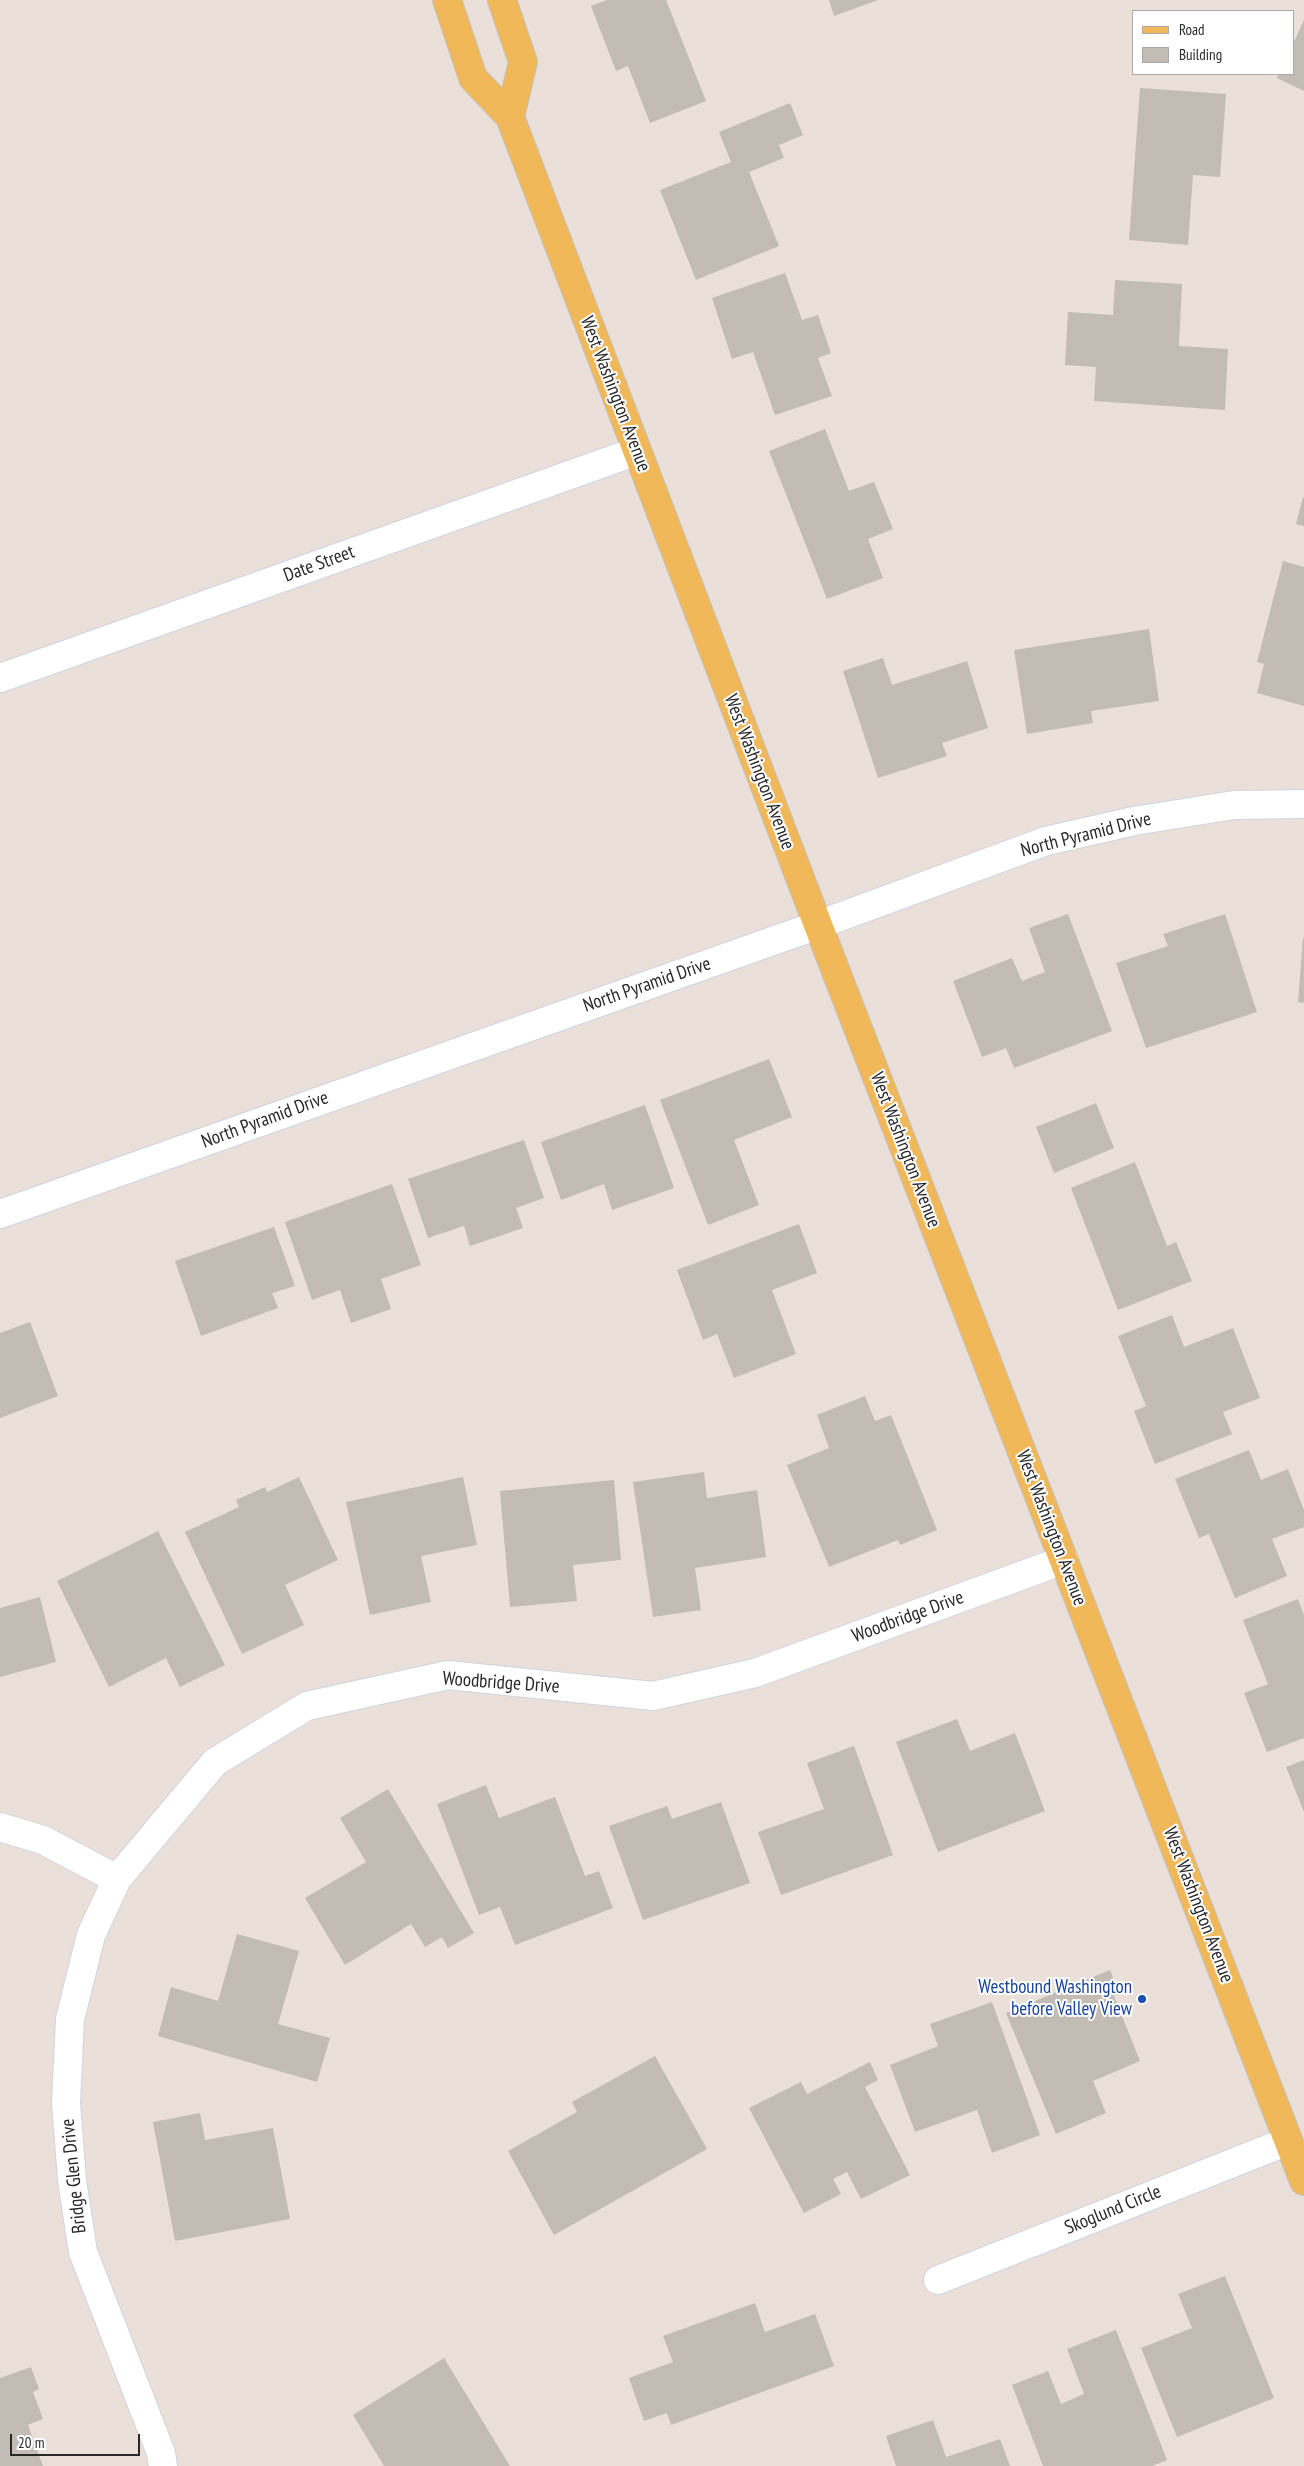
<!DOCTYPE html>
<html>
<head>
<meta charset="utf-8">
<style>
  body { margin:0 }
  #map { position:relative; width:1304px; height:2466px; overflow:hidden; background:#eae0d9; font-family:"PT Sans Narrow",sans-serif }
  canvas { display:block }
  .legend { position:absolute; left:1132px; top:10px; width:162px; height:65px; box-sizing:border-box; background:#fff; border:1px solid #a9a9a9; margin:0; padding:6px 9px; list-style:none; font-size:15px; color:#282828 }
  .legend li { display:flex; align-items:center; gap:10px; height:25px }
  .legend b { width:25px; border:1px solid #a9a9a9 }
  .scale { position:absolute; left:10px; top:2434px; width:130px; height:22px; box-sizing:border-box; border:2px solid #282828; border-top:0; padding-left:6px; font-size:15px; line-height:18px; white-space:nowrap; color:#282828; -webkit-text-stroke:4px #fff; paint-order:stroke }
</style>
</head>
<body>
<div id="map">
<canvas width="1304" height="2466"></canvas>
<ul class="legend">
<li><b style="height:6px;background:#f0b858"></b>Road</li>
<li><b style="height:14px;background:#c2bcb5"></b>Building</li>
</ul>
<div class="scale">20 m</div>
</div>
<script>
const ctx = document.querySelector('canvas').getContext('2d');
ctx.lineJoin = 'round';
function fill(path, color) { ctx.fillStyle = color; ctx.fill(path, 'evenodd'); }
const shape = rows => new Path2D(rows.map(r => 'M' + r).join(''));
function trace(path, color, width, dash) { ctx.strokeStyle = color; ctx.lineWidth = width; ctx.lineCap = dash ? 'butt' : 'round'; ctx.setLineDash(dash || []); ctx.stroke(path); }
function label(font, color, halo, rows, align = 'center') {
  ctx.font = font + ' "PT Sans Narrow",sans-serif'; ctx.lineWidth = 4; ctx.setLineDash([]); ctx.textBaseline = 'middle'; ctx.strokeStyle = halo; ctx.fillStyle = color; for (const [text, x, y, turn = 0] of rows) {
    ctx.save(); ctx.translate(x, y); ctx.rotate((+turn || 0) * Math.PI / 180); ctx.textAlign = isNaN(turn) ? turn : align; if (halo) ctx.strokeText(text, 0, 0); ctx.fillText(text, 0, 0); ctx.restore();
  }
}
fill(shape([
  [607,0,666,0,706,101,650,123,628,66,616,71,591,6],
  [829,0,878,0,834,16],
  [1304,20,1304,91,1277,78,1279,74,1293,74,1293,44],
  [1140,88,1226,94,1220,177,1193,175,1188,245,1129,240],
  [790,103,803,135,779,145,784,158,749,172,779,246,696,280,660,190,731,162,719,132],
  [785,273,802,320,818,315,831,353,818,358,832,396,775,415,753,352,732,359,712,298],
  [1115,280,1182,284,1179,346,1228,349,1225,410,1094,401,1096,367,1065,365,1068,312,1113,315],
  [825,429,849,491,874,482,893,529,868,539,883,578,827,599,769,451],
  [1303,497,1304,497,1304,526,1296,524],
  [1283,561,1304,567,1304,706,1257,693,1264,664,1257,662],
  [1149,629,1159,701,1091,711,1093,723,1027,734,1014,650],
  [883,658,892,685,967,661,988,728,942,743,947,756,878,778,843,671],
  [1068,914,1112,1031,1014,1068,1006,1048,982,1057,953,981,1012,958,1022,981,1045,972,1029,928],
  [1225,914,1257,1012,1146,1048,1116,963,1168,946,1163,934],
  [1303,938,1304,938,1304,1003,1298,1002],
  [769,1059,792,1117,734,1140,759,1205,708,1225,660,1100],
  [1096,1103,1114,1148,1054,1173,1036,1127],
  [645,1105,674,1188,612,1210,604,1184,561,1200,541,1142],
  [524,1140,544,1198,516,1208,523,1228,470,1246,464,1226,428,1238,408,1179],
  [1135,1162,1167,1246,1176,1242,1192,1281,1118,1310,1071,1188],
  [392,1184,421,1265,381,1279,391,1309,351,1323,340,1290,312,1300,285,1222],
  [799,1224,817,1273,772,1290,796,1354,734,1378,717,1334,703,1340,677,1270],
  [274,1227,295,1286,272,1293,278,1308,201,1336,175,1261],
  [1172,1315,1184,1347,1233,1328,1260,1398,1223,1412,1232,1434,1155,1464,1134,1411,1146,1406,1118,1336],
  [30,1322,58,1396,0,1418,0,1333],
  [865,1396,875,1421,891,1415,937,1530,900,1545,898,1540,829,1567,787,1465,829,1448,817,1415],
  [1249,1450,1261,1480,1288,1469,1304,1510,1304,1527,1272,1539,1287,1576,1235,1598,1209,1534,1199,1538,1175,1479],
  [704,1472,707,1498,757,1490,766,1557,695,1568,701,1610,653,1617,633,1482],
  [299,1477,338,1560,285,1585,304,1625,242,1654,185,1532,239,1507,236,1500,265,1487,267,1492],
  [463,1477,477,1545,421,1556,431,1602,370,1615,346,1502],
  [614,1480,621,1560,573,1565,577,1601,510,1607,500,1491],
  [158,1531,225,1665,180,1687,166,1658,109,1687,57,1581],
  [40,1597,56,1662,0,1677,0,1608],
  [1298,1599,1304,1615,1304,1738,1267,1752,1244,1693,1268,1684,1243,1620],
  [957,1719,970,1751,1015,1733,1045,1811,938,1852,896,1742],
  [854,1746,893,1855,781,1895,758,1832,824,1809,807,1763],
  [1304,1760,1304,1812,1286,1767],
  [486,1785,499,1818,555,1797,585,1876,599,1871,613,1908,515,1945,500,1907,479,1915,437,1804],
  [388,1789,474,1933,448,1948,442,1937,425,1947,411,1924,345,1965,305,1898,366,1862,340,1818],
  [721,1802,750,1883,643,1920,609,1826,667,1806,672,1819],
  [237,1934,299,1951,278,2024,330,2038,317,2082,158,2036,171,1987,218,2001],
  [1110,1970,1119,1993,1114,1996,1140,2061,1093,2081,1106,2113,1056,2134,1006,2013],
  [992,2002,1040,2135,992,2153,977,2110,915,2132,890,2065,938,2046,930,2024],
  [655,2056,707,2149,554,2235,508,2151,577,2112,572,2102],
  [870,2062,878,2080,865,2087,910,2175,861,2199,847,2172,833,2179,841,2194,804,2213,749,2108,801,2082,807,2094],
  [200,2113,205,2140,273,2128,290,2219,175,2241,153,2122],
  [1225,2276,1274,2398,1177,2437,1141,2348,1192,2328,1178,2294],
  [755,2303,765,2332,815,2314,834,2366,671,2425,667,2413,644,2421,629,2378,673,2362,663,2336],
  [1116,2330,1167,2460,1152,2466,1043,2466,1012,2385,1048,2371,1061,2404,1084,2394,1067,2349],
  [444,2358,510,2466,384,2466,353,2415],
  [31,2367,39,2389,33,2392,43,2419,28,2425,43,2466,0,2466,0,2378],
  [933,2420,946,2457,1000,2439,1010,2466,896,2466,886,2436]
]), '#c2bcb5');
const minor = shape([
  [0,678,637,451],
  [0,1214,818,925,1046,841,1134,821,1234,805,1304,804],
  [0,1827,43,1840,117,1879,215,1762,307,1706,448,1675,653,1696,755,1673,1064,1560],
  [117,1879,91,1935,70,2019,66,2103,72,2180,83,2252,161,2453,163,2466],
  [938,2280,1288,2141]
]);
const major = shape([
  [447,0,473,78,510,117,818,925,1304,2181],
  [502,0,523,62,510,117]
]);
trace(minor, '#ced4e1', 30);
trace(major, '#c3c3c3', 30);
trace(minor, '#fff', 28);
trace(major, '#f0b858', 28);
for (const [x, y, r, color] of [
  [1142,1999,5,"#1a4fb4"]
]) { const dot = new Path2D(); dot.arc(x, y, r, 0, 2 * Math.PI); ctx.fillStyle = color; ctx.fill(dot); trace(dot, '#fff', 2); }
label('19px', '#282828', '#fff', [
  ["West Washington Avenue",615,394,69],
  ["Date Street",319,564,-20],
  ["West Washington Avenue",759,772,69],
  ["North Pyramid Drive",1086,835,-14],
  ["North Pyramid Drive",647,985,-19],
  ["North Pyramid Drive",265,1120,-20],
  ["West Washington Avenue",905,1150,69],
  ["West Washington Avenue",1051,1528,69],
  ["Woodbridge Drive",908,1617,-20],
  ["Woodbridge Drive",501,1683,4],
  ["West Washington Avenue",1198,1905,69],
  ["Bridge Glen Drive",74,2176,-96],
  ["Skoglund Circle",1113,2210,-22]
]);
label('19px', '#164399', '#fff', [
  ["Westbound Washington",1132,1988],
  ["before Valley View",1132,2010]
], 'right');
</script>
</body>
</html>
